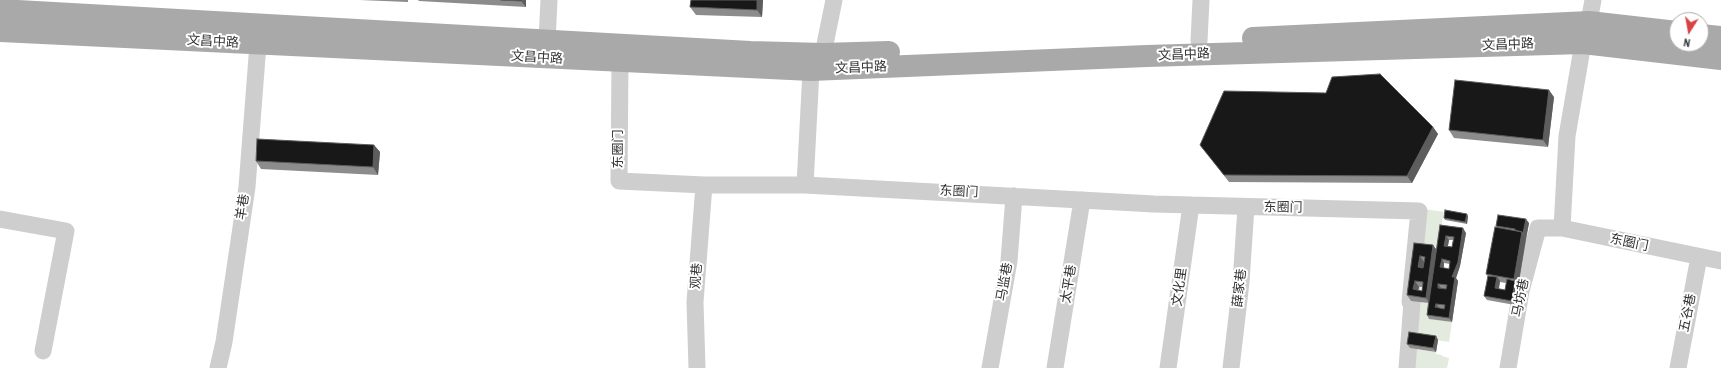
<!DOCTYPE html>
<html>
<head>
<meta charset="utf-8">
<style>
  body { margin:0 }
  #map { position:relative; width:1721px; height:368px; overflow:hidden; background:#fff; font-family:"Archivo Narrow",sans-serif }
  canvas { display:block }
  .north { position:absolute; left:1669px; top:12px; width:40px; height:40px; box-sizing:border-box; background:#fff; border:1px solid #adadad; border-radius:50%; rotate:191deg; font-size:11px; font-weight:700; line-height:16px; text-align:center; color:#313131 }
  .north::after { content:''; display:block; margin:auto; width:14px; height:18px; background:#d94243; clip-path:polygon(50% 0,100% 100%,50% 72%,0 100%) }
</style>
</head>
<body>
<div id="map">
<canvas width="1721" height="368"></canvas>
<div class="north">N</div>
</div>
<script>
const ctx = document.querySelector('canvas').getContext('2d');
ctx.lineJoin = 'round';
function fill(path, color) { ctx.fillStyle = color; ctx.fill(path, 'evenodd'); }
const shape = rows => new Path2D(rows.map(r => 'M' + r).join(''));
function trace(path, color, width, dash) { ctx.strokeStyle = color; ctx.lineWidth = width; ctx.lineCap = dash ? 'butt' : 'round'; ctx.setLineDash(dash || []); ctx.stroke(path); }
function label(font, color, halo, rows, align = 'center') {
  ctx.font = font + ' "Archivo Narrow","Noto Sans SC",sans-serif'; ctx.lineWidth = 4; ctx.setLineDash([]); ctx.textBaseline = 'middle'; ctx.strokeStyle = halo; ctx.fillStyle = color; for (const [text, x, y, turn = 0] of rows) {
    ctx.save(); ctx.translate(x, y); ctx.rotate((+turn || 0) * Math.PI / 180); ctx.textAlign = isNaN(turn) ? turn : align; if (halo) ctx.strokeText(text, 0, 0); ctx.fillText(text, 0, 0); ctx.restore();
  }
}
fill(shape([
  [1424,209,1444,212,1441,228,1440,247,1419,244],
  [1414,301,1432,304,1430,319,1452,322,1449,342,1412,336],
  [1410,348,1436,352,1436,354,1442,355,1442,356,1449,358,1447,368,1409,368]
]), '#e3eade');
trace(shape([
  [1589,22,1593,0],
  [547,41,549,0],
  [1199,41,1201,0],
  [620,61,619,181,704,185,805,185,1154,204,1419,211,1410,302,1412,302,1407,368],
  [805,185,811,70,823,54,834,0],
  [0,219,66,231,43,351],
  [1562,228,1567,136,1583,43],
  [218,368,224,342,247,187,258,44],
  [697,368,695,302,704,185],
  [990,368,1009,261,1014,196],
  [1055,368,1082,200],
  [1168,368,1191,205],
  [1231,368,1241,282,1246,207],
  [1508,368,1521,291,1538,228,1562,228,1721,261],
  [1678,368,1699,257]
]), '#cecece', 17);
trace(shape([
  [0,10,750,52,823,54,889,52],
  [0,31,811,70,1147,56,1583,43,1721,59],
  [1701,35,1721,37],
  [1253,38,1589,22,1677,32]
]), '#a9a9a9', 22);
fill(shape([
  [360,0,408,0,408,2],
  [418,0,526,0,526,7,419,1],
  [691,0,763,0,762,17,696,15,690,7],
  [1554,97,1548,147,1454,138,1449,130],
  [1433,127,1438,134,1412,183,1229,182,1200,145],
  [374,145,380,152,378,175,261,169,256,161],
  [1468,216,1467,224,1445,220,1444,218],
  [1529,223,1515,305,1487,300,1484,296,1488,276,1486,274,1497,227,1496,226],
  [1500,282,1506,283,1505,290,1499,289],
  [1440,225,1466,233,1460,266,1456,278,1458,281,1452,322,1429,319,1427,315,1428,303,1411,301,1407,295,1414,243,1433,245,1437,250],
  [1449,240,1453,240,1452,247,1448,246],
  [1444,263,1450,264,1449,269,1444,268],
  [1419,287,1422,287,1422,291,1418,290],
  [1436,336,1438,340,1436,352,1410,348,1407,344]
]), '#8c8c8c');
fill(shape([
  [522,0,526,0,526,7,521,1],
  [757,0,763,0,762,17,757,10],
  [1549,90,1554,97,1548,147,1543,140],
  [1433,127,1438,134,1412,183,1407,176],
  [374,145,380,152,378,175,373,167],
  [1467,214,1468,216,1467,224,1465,222],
  [1526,219,1529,223,1526,238,1523,233],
  [1463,228,1466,233,1460,266,1456,278,1458,281,1452,322,1449,318,1452,277],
  [1522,232,1526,238,1515,305,1512,301,1515,281,1514,279],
  [1446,236,1449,240,1447,250,1444,246],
  [1433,245,1437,251,1430,304,1426,298],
  [1420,256,1424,262,1422,273,1418,267],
  [1442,259,1444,263,1443,271,1440,267],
  [1497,277,1500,281,1498,292,1495,288],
  [1415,281,1419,287,1417,295,1413,289],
  [1438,284,1441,288,1440,292,1438,288],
  [1436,304,1439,308,1438,312,1435,307],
  [1436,336,1438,340,1436,352,1433,348]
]), '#5d5d5d');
const building = shape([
  [501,0,522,0,521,1,501,0],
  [691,0,757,0,757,10,690,7,691,0],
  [1380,74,1433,127,1407,176,1224,175,1200,145,1224,91,1326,93,1332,77,1380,74],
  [1455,80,1549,90,1543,140,1449,130,1455,80],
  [257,139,374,145,373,167,256,161,257,139],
  [1445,210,1467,214,1465,222,1444,218,1445,210],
  [1498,215,1526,219,1523,233,1522,232,1515,230,1515,229,1496,226,1498,215],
  [1440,225,1463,228,1458,262,1452,277,1455,277,1449,318,1427,315,1440,225],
  [1446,236,1454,237,1452,247,1444,246,1446,236],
  [1442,259,1450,261,1449,269,1440,267,1442,259],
  [1438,284,1447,285,1446,289,1438,288,1438,284],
  [1436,304,1445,305,1444,309,1435,307,1436,304],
  [1495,227,1522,232,1514,279,1486,274,1495,227],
  [1414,243,1433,245,1426,298,1407,295,1414,243],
  [1420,256,1425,257,1423,268,1418,267,1420,256],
  [1415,281,1423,282,1422,291,1413,289,1415,281],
  [1488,276,1497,277,1495,288,1505,290,1507,279,1515,281,1512,301,1484,296,1488,276],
  [1409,332,1436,336,1433,348,1407,344,1409,332]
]);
fill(building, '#181818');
trace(building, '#5d5d5d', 1);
label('13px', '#313131', '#fff', [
  ["文昌中路",213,42,3],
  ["文昌中路",1508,45,-2],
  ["文昌中路",1184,55,-2],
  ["文昌中路",537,58,3],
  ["文昌中路",861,68,-2],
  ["东圈门",619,149,-90],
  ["东圈门",959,192,3],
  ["羊巷",243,207,-81],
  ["东圈门",1283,208,1],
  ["东圈门",1629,243,12],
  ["观巷",697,276,-86],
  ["马监巷",1005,282,-80],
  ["太平巷",1069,284,-81],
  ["文化里",1180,287,-82],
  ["薛家巷",1240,288,-84],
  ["马坊巷",1521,298,-79],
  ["五谷巷",1688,313,-79]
]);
</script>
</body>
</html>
